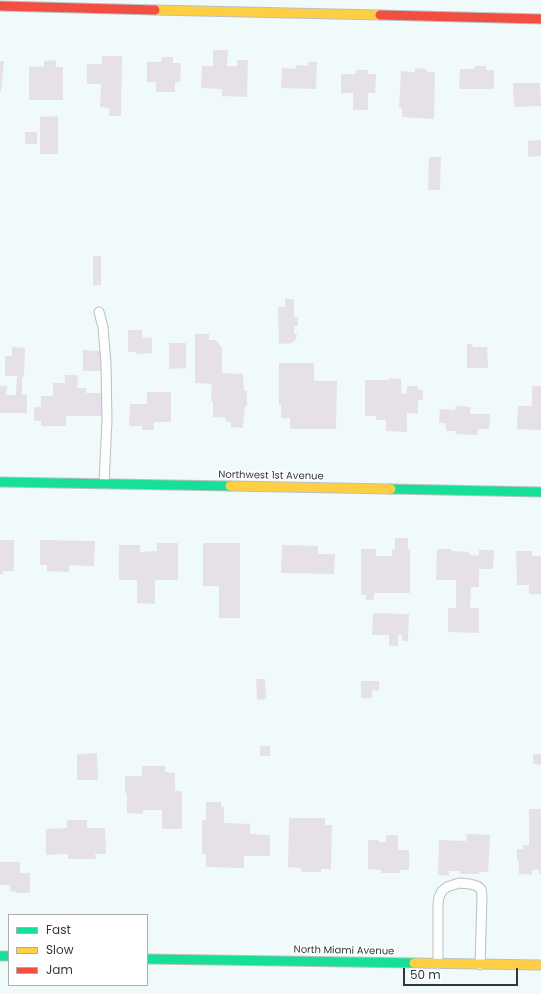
<!DOCTYPE html>
<html>
<head>
<meta charset="utf-8">
<style>
  body { margin:0 }
  #map { position:relative; width:541px; height:994px; overflow:hidden; background:#f1fafa; font-family:Poppins,sans-serif }
  canvas { display:block }
  .legend { position:absolute; left:8px; top:914px; width:140px; height:72px; box-sizing:border-box; background:#fff; border:1px solid #acafb0; margin:0; padding:5px 7px; list-style:none; font-size:12px; color:#303839 }
  .legend li { display:flex; align-items:center; gap:8px; height:20px }
  .legend b { width:20px; border:1px solid #acafb0 }
  .scale { position:absolute; left:403px; top:968px; width:115px; height:18px; box-sizing:border-box; border:2px solid #303839; border-top:0; padding-left:5px; font-size:12px; line-height:14px; white-space:nowrap; color:#303839; -webkit-text-stroke:3px #fff; paint-order:stroke }
</style>
</head>
<body>
<div id="map">
<canvas width="541" height="994"></canvas>
<ul class="legend">
<li><b style="height:5px;background:#16e098"></b>Fast</li>
<li><b style="height:5px;background:#ffcf43"></b>Slow</li>
<li><b style="height:5px;background:#f24e42"></b>Jam</li>
</ul>
<div class="scale">50 m</div>
</div>
<script>
const ctx = document.querySelector('canvas').getContext('2d');
ctx.lineJoin = 'round';
function fill(path, color) { ctx.fillStyle = color; ctx.fill(path, 'evenodd'); }
const shape = rows => new Path2D(rows.map(r => 'M' + r).join(''));
function trace(path, color, width, dash) { ctx.strokeStyle = color; ctx.lineWidth = width; ctx.lineCap = dash ? 'butt' : 'round'; ctx.setLineDash(dash || []); ctx.stroke(path); }
function label(font, color, halo, rows, align = 'center') {
  ctx.font = font + ' Poppins,sans-serif'; ctx.lineWidth = 3; ctx.setLineDash([]); ctx.textBaseline = 'middle'; ctx.strokeStyle = halo; ctx.fillStyle = color; for (const [text, x, y, turn = 0] of rows) {
    ctx.save(); ctx.translate(x, y); ctx.rotate((+turn || 0) * Math.PI / 180); ctx.textAlign = isNaN(turn) ? turn : align; if (halo) ctx.strokeText(text, 0, 0); ctx.fillText(text, 0, 0); ctx.restore();
  }
}
fill(shape([
  [213,50,228,50,227,66,237,66,237,60,248,60,247,97,222,96,222,89,201,88,202,66,213,66],
  [102,56,122,56,121,116,109,116,109,108,100,107,101,84,87,84,87,64,102,64],
  [162,57,173,57,173,63,181,63,180,82,175,82,175,92,156,92,156,82,147,82,147,62,161,62],
  [56,60,56,67,63,67,63,100,29,100,29,66,44,67,44,61],
  [0,61,4,61,1,91,0,91],
  [308,62,317,62,316,89,281,88,282,68,296,69,296,65,308,66],
  [475,66,486,66,486,70,494,70,494,89,459,89,460,69,475,69],
  [415,68,427,69,427,72,435,72,434,119,402,117,402,108,399,108,401,71,415,72],
  [356,70,368,70,368,74,376,74,375,93,368,93,368,110,353,110,353,93,341,93,341,74,355,74],
  [513,83,540,83,541,106,514,107],
  [58,116,58,154,40,154,40,117],
  [25,132,37,132,37,144,25,144],
  [541,140,541,156,528,157,528,141],
  [429,157,441,157,440,190,428,190],
  [93,256,101,256,101,285,93,285],
  [285,299,294,299,294,317,298,317,298,326,294,326,294,334,297,334,296,339,292,343,279,344,278,307,285,307],
  [128,330,142,330,142,337,152,338,152,353,136,354,136,352,128,352],
  [195,334,209,334,209,340,216,340,222,348,222,373,243,374,244,391,247,391,247,406,245,406,243,428,231,427,231,422,226,422,226,418,213,417,213,401,211,401,212,384,195,383],
  [169,343,186,343,186,368,169,369],
  [467,344,472,344,473,347,487,347,488,368,467,368],
  [12,347,25,348,24,377,22,377,22,395,27,395,27,413,0,413,0,386,7,386,6,395,16,395,17,376,5,376,5,356,12,356],
  [83,350,102,351,102,371,83,371],
  [279,363,314,363,314,381,337,381,336,429,290,429,290,418,281,418,281,405,279,405],
  [65,375,78,375,77,388,86,388,86,393,103,393,103,416,66,416,66,426,41,426,41,421,34,421,34,407,41,407,41,396,53,396,53,383,65,383],
  [389,378,401,379,401,393,407,394,407,386,418,386,418,390,423,390,423,400,418,400,418,414,407,413,407,432,386,431,386,420,376,420,376,416,365,416,365,380,389,380],
  [532,386,541,386,541,430,517,429,518,406,532,406],
  [147,392,171,392,171,422,154,422,154,430,142,430,142,426,129,426,130,404,147,404],
  [456,406,470,407,470,414,490,414,489,429,478,429,478,435,455,434,456,431,446,431,446,423,439,423,440,409,455,410],
  [395,538,408,538,408,549,410,549,410,593,374,593,374,600,366,600,366,595,361,595,361,549,376,549,376,556,392,556,392,549,395,549],
  [0,540,14,540,14,571,3,571,3,574,0,574],
  [40,540,95,541,94,566,69,565,69,572,47,571,47,565,40,565],
  [157,543,178,543,178,580,155,580,155,604,137,603,137,580,119,580,119,545,140,545,140,552,157,551],
  [203,543,240,543,240,618,219,618,219,586,203,586],
  [282,545,318,546,318,554,335,554,334,574,281,573],
  [437,549,451,549,451,551,469,552,469,555,479,556,479,550,494,550,493,569,479,569,479,587,471,587,470,608,479,608,479,633,448,632,448,608,456,608,456,580,436,580],
  [516,551,532,551,532,556,541,556,541,594,529,594,529,585,517,585],
  [373,613,409,614,408,641,402,641,402,635,398,635,398,646,389,646,389,635,372,635],
  [256,679,265,679,266,699,257,700],
  [361,681,379,681,379,691,372,690,372,698,361,698],
  [260,746,270,746,270,756,260,756],
  [97,753,98,780,77,780,77,754],
  [533,754,541,754,541,765,533,764],
  [142,766,165,766,165,772,175,773,175,791,182,791,182,829,162,829,162,810,143,810,143,814,127,813,127,793,125,793,125,776,142,776],
  [206,802,221,802,221,807,224,807,224,823,250,824,250,834,270,835,270,856,244,856,244,868,206,867,206,854,202,854,202,820,206,820],
  [529,809,541,809,541,874,539,874,539,870,532,870,532,875,519,874,519,861,517,861,517,849,523,849,523,845,529,845],
  [289,818,325,818,325,825,332,825,331,869,321,869,321,872,301,872,301,868,288,867],
  [67,820,87,820,87,828,105,828,106,854,95,854,96,859,68,859,68,854,46,855,46,829,67,828],
  [467,834,490,835,488,872,479,872,479,874,460,874,460,871,449,871,449,876,438,875,439,840,466,841],
  [386,835,398,835,398,850,409,850,409,870,400,870,400,873,381,873,381,870,368,869,368,840,379,840,379,842,386,842],
  [0,862,20,862,20,873,30,873,30,893,17,893,17,892,10,891,10,885,0,885]
]), '#e6e0e8');
const lane = shape([
  [99,312,103,327,106,364,107,420,104,484],
  [438,964,438,904,439,897,442,891,447,887,459,883,470,884,477,886,481,889,482,896,480,965]
]);
const fast = shape([
  [0,482,230,486],
  [391,489,541,492],
  [0,956,9,956],
  [147,959,414,963]
]);
const slow = shape([
  [155,10,380,15],
  [230,486,391,489],
  [414,963,541,965]
]);
const jam = shape([
  [0,6,155,10],
  [380,15,541,19]
]);
trace(lane, '#b9c0c1', 11);
trace(fast, '#b9c0c1', 11);
trace(slow, '#b9c0c1', 11);
trace(jam, '#b9c0c1', 11);
trace(lane, '#fdfefe', 9);
trace(fast, '#16e098', 9);
trace(slow, '#ffcf43', 9);
trace(jam, '#f24e42', 9);
label('10px', '#303839', '#fff', [
  ["Northwest 1st Avenue",271,476,1],
  ["North Miami Avenue",344,951,1]
]);
</script>
</body>
</html>
